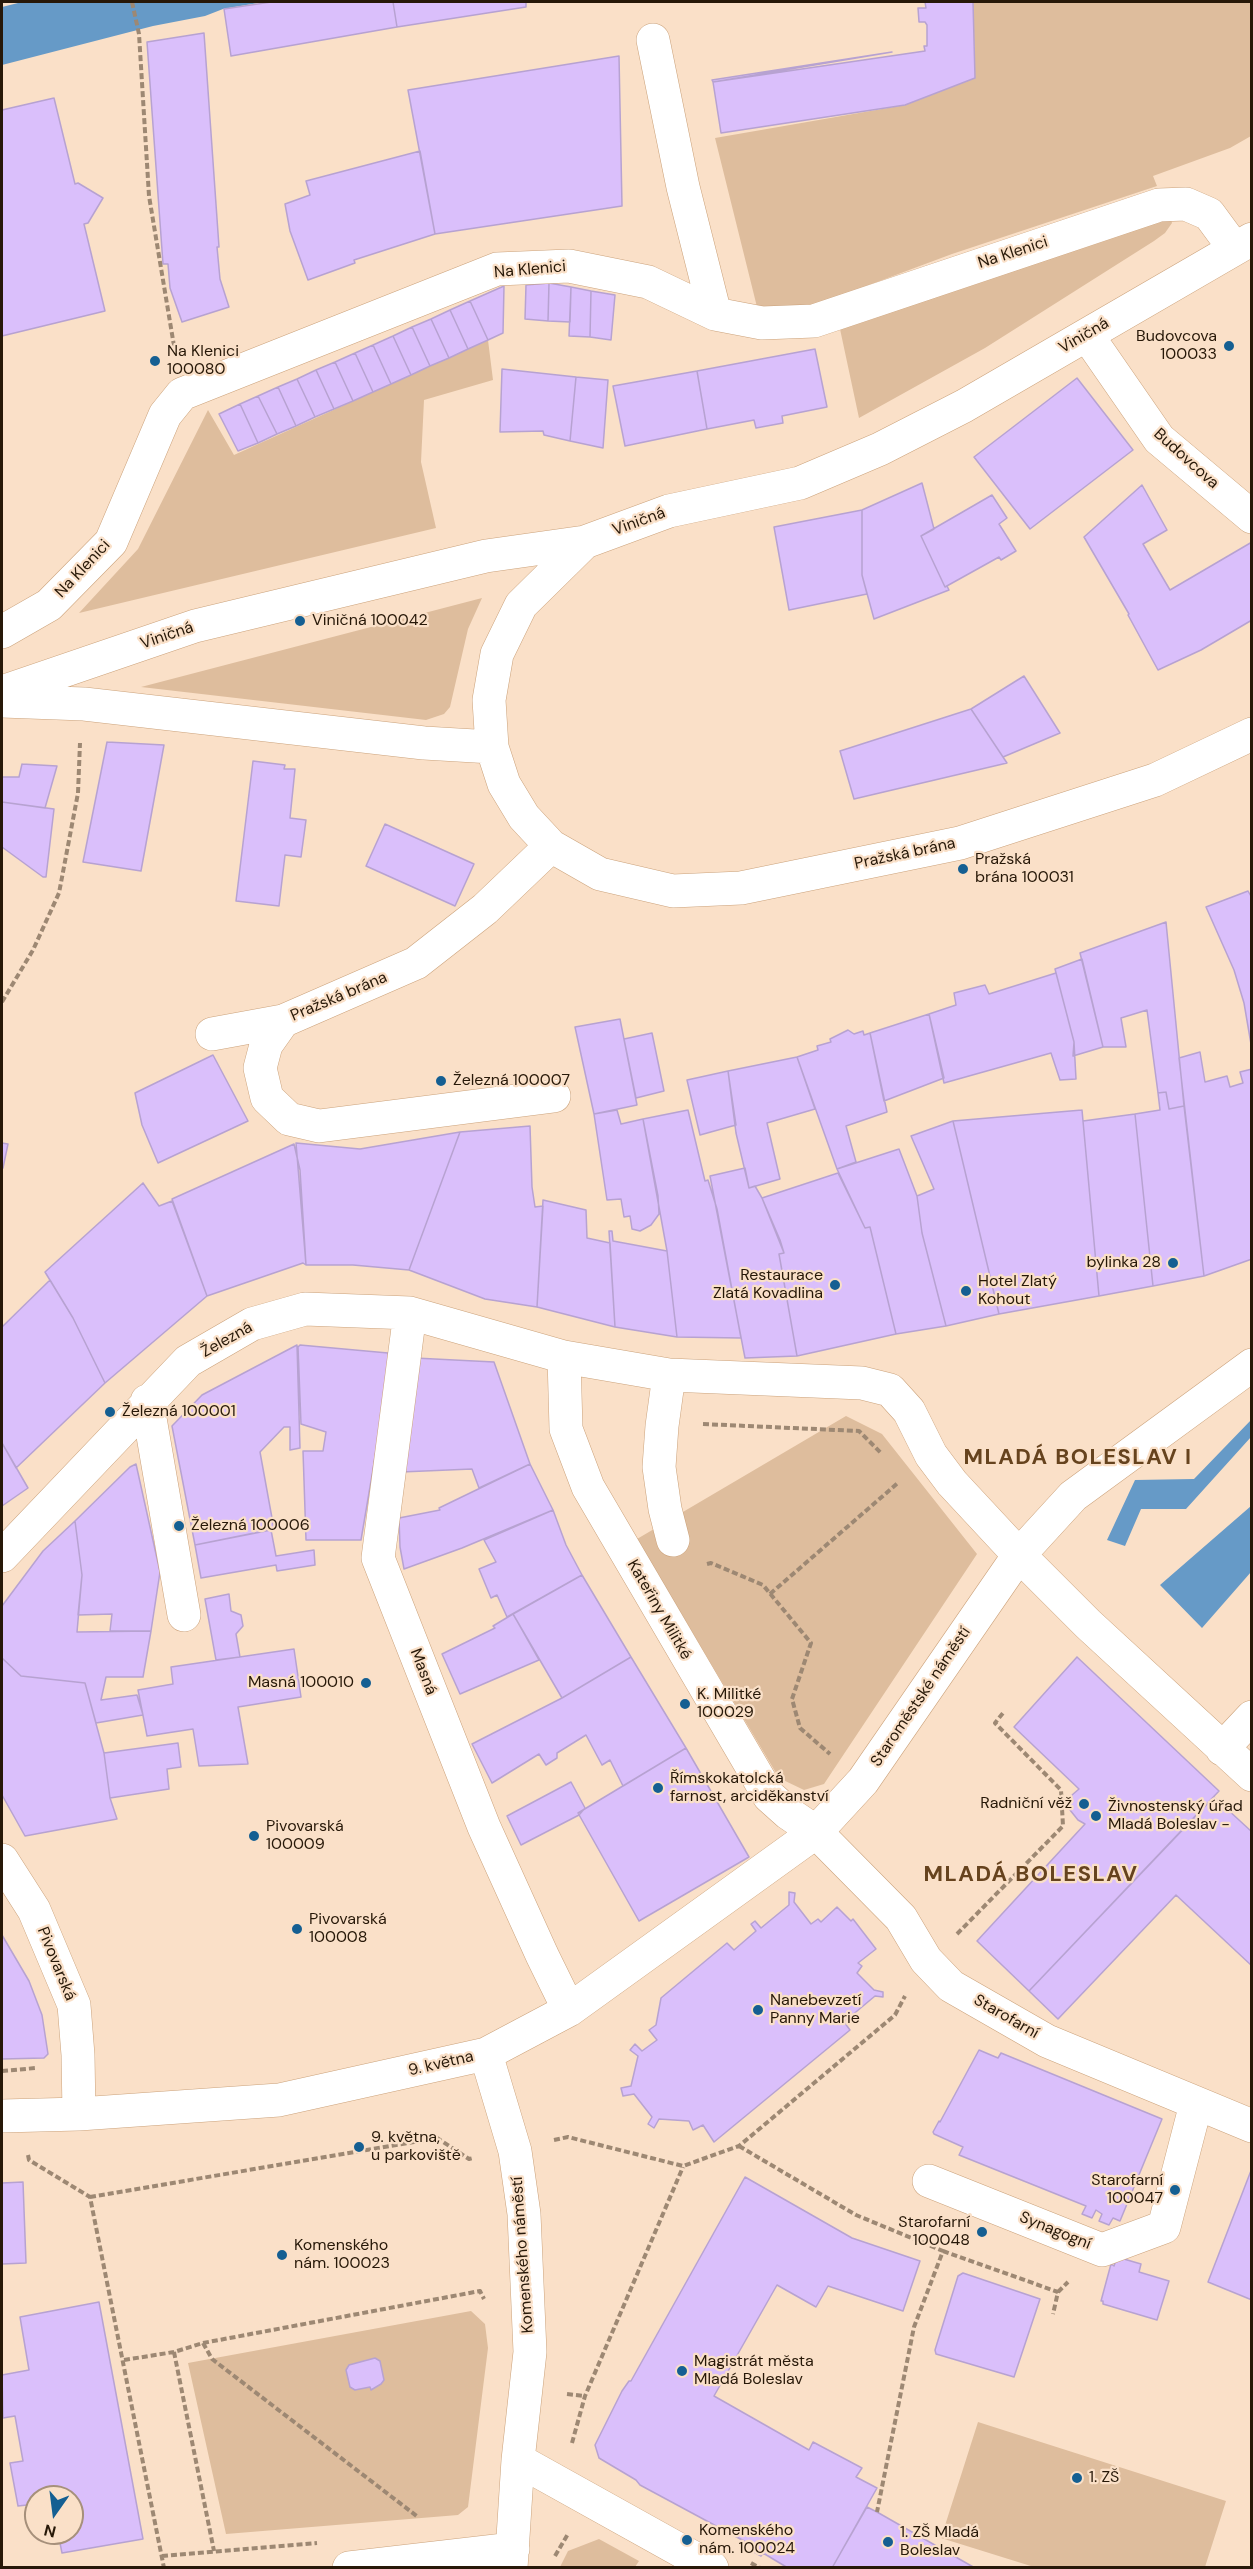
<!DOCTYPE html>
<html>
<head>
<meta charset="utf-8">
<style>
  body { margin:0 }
  #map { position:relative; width:1253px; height:2569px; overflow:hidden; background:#fae0c8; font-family:"DM Sans",sans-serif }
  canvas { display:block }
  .frame { position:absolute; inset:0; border:3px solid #271808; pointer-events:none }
  .north { position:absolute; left:24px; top:2485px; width:60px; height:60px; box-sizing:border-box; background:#fae0c8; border:2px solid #a6907b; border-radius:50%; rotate:194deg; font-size:16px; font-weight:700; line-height:24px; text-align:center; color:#271808 }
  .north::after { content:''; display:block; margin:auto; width:21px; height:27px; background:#155f92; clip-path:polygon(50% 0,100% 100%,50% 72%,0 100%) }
</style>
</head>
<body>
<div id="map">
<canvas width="1253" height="2569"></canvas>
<div class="frame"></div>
<div class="north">N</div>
</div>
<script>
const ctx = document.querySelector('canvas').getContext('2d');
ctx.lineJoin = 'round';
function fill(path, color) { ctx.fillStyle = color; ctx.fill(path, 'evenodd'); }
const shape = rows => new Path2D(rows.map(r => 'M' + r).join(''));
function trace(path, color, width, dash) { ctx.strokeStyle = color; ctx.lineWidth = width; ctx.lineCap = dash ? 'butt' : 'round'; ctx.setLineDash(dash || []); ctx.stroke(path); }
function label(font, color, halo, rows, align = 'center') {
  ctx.font = font + ' "DM Sans",sans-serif'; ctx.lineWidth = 4.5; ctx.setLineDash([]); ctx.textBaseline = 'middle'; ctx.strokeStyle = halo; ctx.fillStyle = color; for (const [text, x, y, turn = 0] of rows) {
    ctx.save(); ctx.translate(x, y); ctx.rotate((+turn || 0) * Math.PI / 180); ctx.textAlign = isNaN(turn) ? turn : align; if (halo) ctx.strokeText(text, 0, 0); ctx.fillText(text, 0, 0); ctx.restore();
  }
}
fill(shape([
  [973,2,1251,2,1251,136,1230,148,1153,176,1157,186,952,254,810,307,758,311,715,138,905,105,975,78],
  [1170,216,1172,223,1165,233,1154,241,985,348,859,418,840,329],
  [488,340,493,380,424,400,421,462,436,528,79,613,138,549,208,410,234,455],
  [482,598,468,629,450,707,444,714,426,720,141,687],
  [846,1416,882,1434,977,1554,824,1784,804,1790,779,1778,637,1539],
  [471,2311,485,2324,488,2348,468,2507,458,2515,226,2534,188,2363],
  [978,2422,1226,2501,1205,2567,1034,2567,941,2538],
  [599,2539,639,2561,635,2567,560,2567,568,2551]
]), '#debd9d');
fill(shape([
  [22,2,264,2,223,9,205,16,153,26,2,65,2,7],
  [1251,1420,1251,1437,1186,1509,1141,1509,1125,1546,1107,1540,1135,1480,1194,1479],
  [1251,1506,1251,1572,1202,1628,1160,1585]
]), '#669ac7');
const building = shape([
  [271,2,393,2,397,27,231,56,224,9,271,2],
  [393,2,526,2,526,7,397,27,393,2],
  [925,2,973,2,975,78,905,105,721,133,713,82,925,51,924,46,927,46,927,25,925,22,919,22,918,8,926,8,925,2],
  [204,33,219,247,217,247,220,279,229,307,182,322,170,288,168,264,163,264,147,42,204,33],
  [892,52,713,82,712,80,892,52],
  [619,56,622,206,435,234,408,90,619,56],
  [54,98,75,184,78,183,103,198,88,223,84,224,105,311,2,336,2,110,54,98],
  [420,151,435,234,354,260,355,263,308,280,290,231,285,204,310,195,306,181,420,151],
  [549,283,548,321,525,319,526,285,549,283],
  [549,283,571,287,570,322,548,321,549,283],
  [504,286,503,333,488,340,470,301,504,286],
  [571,287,591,291,590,337,569,336,571,287],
  [591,291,615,295,611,340,590,337,591,291],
  [470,301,488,340,468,349,450,310,470,301],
  [450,310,468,349,449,358,431,319,450,310],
  [431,319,449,358,430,366,412,327,431,319],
  [412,327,430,366,411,375,393,336,412,327],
  [393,336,411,375,391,384,373,345,393,336],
  [373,345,391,384,373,392,355,353,373,345],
  [815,349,827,407,782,416,783,423,756,428,754,420,707,429,697,371,815,349],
  [355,353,373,392,353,401,335,362,355,353],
  [335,362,353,401,334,409,316,370,335,362],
  [502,369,576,377,570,441,544,435,543,431,500,432,502,369],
  [316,370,334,409,315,417,297,379,316,370],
  [697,371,707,429,625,446,613,386,697,371],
  [576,377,608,380,603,448,570,441,576,377],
  [1077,378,1133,450,1030,529,974,457,1077,378],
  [297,379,315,417,296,426,278,387,297,379],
  [278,387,296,426,277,434,258,396,278,387],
  [258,396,277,434,258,443,240,404,258,396],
  [240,404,258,443,238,451,219,414,240,404],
  [922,483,934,529,921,536,945,587,947,586,949,590,874,619,862,575,862,510,922,483],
  [1142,485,1167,530,1143,544,1170,590,1252,542,1252,620,1201,650,1158,670,1128,615,1129,614,1084,537,1142,485],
  [992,495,1007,518,999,524,1016,551,1001,560,999,557,945,587,921,536,992,495],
  [862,510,862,575,867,594,789,610,774,527,862,510],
  [1024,676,1060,733,1003,757,971,709,1024,676],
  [971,709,1007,763,854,799,840,751,971,709],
  [107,742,164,745,141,871,83,862,107,742],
  [253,761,285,765,284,769,295,769,290,818,306,820,301,857,285,855,279,906,236,901,253,761],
  [22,764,57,766,45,808,2,802,2,777,19,777,22,764],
  [2,802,54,809,46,877,43,877,2,847,2,802],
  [385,824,474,864,455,906,366,866,385,824],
  [1248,891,1252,898,1252,1050,1244,1003,1234,970,1206,907,1248,891],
  [1166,922,1184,1106,1169,1109,1166,1092,1158,1093,1147,1010,1121,1018,1126,1047,1103,1047,1080,953,1166,922],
  [1082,959,1103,1047,1073,1056,1074,1042,1055,969,1082,959],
  [1056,973,1074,1042,1076,1079,1060,1080,1051,1053,944,1083,929,1014,956,1005,954,993,985,985,989,994,1056,973],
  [929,1014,944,1078,884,1101,870,1033,929,1014],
  [620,1019,637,1105,594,1114,575,1027,620,1019],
  [848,1030,854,1034,863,1031,864,1035,870,1033,887,1112,846,1126,856,1162,837,1169,797,1057,818,1050,817,1046,831,1042,830,1039,848,1030],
  [652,1033,664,1091,636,1098,624,1039,652,1033],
  [1200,1052,1205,1082,1227,1076,1230,1087,1243,1083,1240,1072,1252,1069,1252,1259,1204,1276,1179,1058,1200,1052],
  [213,1055,248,1121,158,1163,142,1125,135,1093,213,1055],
  [797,1057,815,1109,767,1123,780,1179,749,1188,736,1133,728,1071,797,1057],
  [728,1071,736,1125,700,1135,687,1080,728,1071],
  [1166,1092,1169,1109,1184,1106,1204,1276,1153,1286,1135,1114,1160,1110,1158,1093,1166,1092],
  [617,1110,621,1124,643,1119,658,1196,659,1214,651,1225,640,1231,632,1229,630,1216,624,1217,621,1199,607,1200,594,1114,617,1110],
  [688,1110,705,1181,708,1180,717,1209,741,1338,677,1337,667,1251,643,1119,688,1110],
  [1082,1110,1099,1296,999,1314,953,1121,1082,1110],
  [1135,1114,1153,1286,1099,1296,1083,1121,1135,1114],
  [953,1121,999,1314,946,1326,922,1233,917,1196,934,1189,911,1136,953,1121],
  [530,1126,532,1187,535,1207,543,1206,537,1307,485,1299,409,1270,460,1132,530,1126],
  [460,1132,409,1270,353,1265,306,1265,296,1143,360,1149,460,1132],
  [2,1143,8,1144,3,1168,2,1167,2,1143],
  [294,1144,300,1170,306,1265,303,1263,207,1296,172,1199,294,1144],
  [899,1149,917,1196,922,1233,946,1326,896,1334,870,1227,865,1228,837,1169,899,1149],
  [745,1168,749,1188,755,1186,762,1198,780,1240,784,1253,779,1254,797,1356,745,1358,710,1176,745,1168],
  [838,1173,865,1228,870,1227,896,1334,797,1356,779,1254,784,1253,762,1198,838,1173],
  [143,1183,159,1206,172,1201,207,1296,105,1383,73,1318,45,1272,143,1183],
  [543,1200,586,1210,587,1238,610,1243,615,1327,537,1307,543,1200],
  [609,1231,612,1231,613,1241,667,1251,677,1337,615,1327,609,1231],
  [50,1280,73,1318,105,1383,16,1468,2,1443,2,1327,50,1280],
  [297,1345,300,1448,290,1450,290,1427,284,1427,260,1452,274,1529,195,1545,172,1426,202,1395,297,1345],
  [300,1345,388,1353,391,1363,361,1540,306,1540,303,1451,323,1451,326,1432,301,1424,298,1347,300,1345],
  [415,1358,494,1362,530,1464,479,1488,472,1469,401,1472,415,1358],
  [2,1443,28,1488,2,1506,2,1443],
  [136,1464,160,1572,151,1631,110,1631,112,1614,78,1615,82,1575,75,1521,130,1467,136,1464],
  [530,1464,553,1510,462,1548,404,1569,400,1547,399,1518,440,1510,439,1508,530,1464],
  [553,1510,566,1545,582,1575,507,1617,497,1595,491,1598,479,1569,496,1562,484,1540,553,1510],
  [75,1521,82,1575,77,1632,151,1631,143,1677,106,1677,101,1700,137,1695,143,1715,96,1723,85,1683,21,1676,2,1658,2,1606,43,1551,75,1521],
  [271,1530,276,1556,314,1550,315,1565,277,1571,276,1565,201,1578,195,1545,271,1530],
  [582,1575,631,1657,562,1698,513,1614,582,1575],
  [229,1594,231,1611,241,1615,243,1626,236,1634,240,1657,216,1660,205,1599,229,1594],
  [513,1614,539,1660,460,1694,442,1654,495,1628,493,1626,513,1614],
  [294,1649,301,1697,238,1707,248,1764,199,1766,193,1729,147,1736,138,1690,173,1684,171,1667,294,1649],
  [631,1657,686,1748,623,1786,610,1760,602,1765,586,1735,557,1753,557,1758,546,1765,539,1754,492,1783,472,1744,562,1698,631,1657],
  [1077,1657,1219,1791,1029,1991,977,1941,1085,1824,1078,1820,1070,1810,1072,1795,1079,1789,1014,1727,1077,1657],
  [2,1658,21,1676,85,1683,104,1753,110,1798,117,1819,25,1836,2,1795,2,1658],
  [178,1743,181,1767,167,1769,169,1789,110,1798,104,1753,178,1743],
  [686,1748,749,1857,639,1921,578,1813,686,1748],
  [571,1782,585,1808,579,1815,521,1845,507,1816,571,1782],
  [1214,1797,1252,1832,1252,1966,1176,1895,1058,2019,1029,1991,1214,1797],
  [789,1892,795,1893,794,1902,811,1924,818,1919,821,1922,837,1907,851,1921,853,1919,876,1949,858,1963,862,1966,857,1973,874,1990,883,1992,883,1997,875,1996,844,2022,850,2030,714,2142,703,2125,693,2130,689,2121,659,2119,654,2128,648,2124,652,2117,634,2094,623,2096,621,2088,631,2086,638,2056,630,2050,635,2044,642,2051,657,2040,649,2030,656,2025,661,1998,727,1943,734,1950,756,1931,751,1924,755,1921,761,1928,789,1905,789,1892],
  [2,1935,29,1981,42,2015,48,2054,44,2058,2,2059,2,1935],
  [979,2050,998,2058,1001,2053,1162,2119,1120,2221,1113,2218,1109,2225,1099,2221,1102,2214,1096,2210,1092,2218,1082,2214,1086,2206,959,2155,963,2147,934,2134,933,2132,939,2121,940,2122,979,2050],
  [1252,2168,1252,2300,1208,2282,1252,2168],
  [745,2177,852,2238,920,2261,903,2311,828,2286,816,2307,777,2285,714,2396,809,2450,813,2442,862,2468,856,2477,877,2488,832,2568,788,2568,763,2553,761,2556,754,2552,757,2548,640,2485,636,2480,599,2458,595,2445,622,2391,629,2381,631,2381,745,2177],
  [23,2182,26,2263,2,2264,2,2183,23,2182],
  [1117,2257,1141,2264,1139,2272,1169,2281,1157,2320,1103,2304,1103,2301,1101,2301,1111,2264,1114,2266,1117,2257],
  [963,2273,1040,2299,1014,2377,936,2354,935,2350,958,2276,963,2273],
  [99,2302,143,2539,62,2553,58,2533,72,2533,72,2497,36,2497,36,2504,18,2506,10,2463,23,2461,15,2416,3,2418,2,2375,29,2370,20,2317,99,2302],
  [375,2358,380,2361,384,2380,381,2384,371,2390,370,2387,355,2390,350,2387,346,2370,349,2365,375,2358],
  [867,2507,877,2512,975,2568,832,2568,867,2507]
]);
fill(building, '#dabffb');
trace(building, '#b7a2d1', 1.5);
const minor = shape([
  [653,40,683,187,715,314],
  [1087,335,1159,439,1252,517],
  [585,542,521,605,497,654,489,700,492,747,504,784,524,817,551,846,600,874,673,891,741,888,960,843,1155,780,1252,734],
  [2,632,49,605,111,542,165,415,182,394,497,269,569,266,648,282,715,314,762,323,814,321,1159,205,1186,204,1209,214,1234,248],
  [2,692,195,626,486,556,585,542,669,511,800,483,880,449,964,406,1252,239],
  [2,701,84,704,424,743,492,747],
  [551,846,485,909,416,963,283,1021,266,1045,260,1068,267,1098,289,1119,319,1126,554,1096],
  [212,1034,283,1021],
  [410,1313,378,1558,484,1827,542,1955,569,2010],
  [564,1357,566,1429,588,1487,769,1796,788,1813,816,1832,901,1918,926,1960,951,1986,1047,2041,1252,2126],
  [669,1375,662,1426,659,1467,665,1509,673,1540],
  [147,1401,184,1615],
  [2,1556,188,1361,252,1324,305,1309,410,1313,564,1357,669,1375,862,1383,890,1390,909,1411,931,1455,952,1483,1019,1555,1088,1624,1252,1775],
  [1222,1749,1252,1717],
  [2,1860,34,1910,74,2005,78,2055,79,2114],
  [486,2054,515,2151,524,2214,530,2352,518,2460,511,2568],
  [2,2116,79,2114,279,2100,486,2054,569,2010,816,1832,863,1781,1019,1555,1073,1496,1252,1365],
  [929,2181,1102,2250,1164,2227,1196,2104],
  [518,2460,712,2568],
  [349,2568,513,2549]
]);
trace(minor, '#cba27b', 34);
trace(shape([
  [132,2,139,34,149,196,175,352],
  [2,1002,33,950,59,893,78,793,80,743],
  [703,1424,859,1431,881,1453],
  [707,1564,711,1563,763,1585,811,1643,792,1699,800,1728,830,1754],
  [770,1594,899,1482],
  [957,1934,1063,1826,1061,1790,995,1723,1003,1713],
  [2,2071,36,2068],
  [554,2140,568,2137,683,2166,739,2146,895,2015,905,1996],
  [739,2146,856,2215,943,2251,914,2327,877,2512],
  [28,2155,29,2160,90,2197,164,2568],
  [90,2197,437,2138,469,2159,473,2158],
  [943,2251,1058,2292,1053,2314],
  [1058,2292,1068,2282],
  [203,2343,212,2359,418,2517],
  [174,2352,214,2551],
  [124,2360,174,2352,203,2343,480,2291,484,2299],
  [567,2394,585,2396],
  [572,2443,585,2396,683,2167],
  [162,2556,317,2543],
  [555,2556,568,2534],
  [751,2563,760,2568]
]), '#9d8873', 4, [6, 3]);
trace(minor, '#fff', 33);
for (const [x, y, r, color] of [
  [1229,346,6,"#155f92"],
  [155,361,6,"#155f92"],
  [300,621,6,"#155f92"],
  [963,869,6,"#155f92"],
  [441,1081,6,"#155f92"],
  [1173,1263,6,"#155f92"],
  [835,1285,6,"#155f92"],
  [966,1291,6,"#155f92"],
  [110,1412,6,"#155f92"],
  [179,1526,6,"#155f92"],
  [366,1683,6,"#155f92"],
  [685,1704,6,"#155f92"],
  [658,1788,6,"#155f92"],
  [1084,1804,6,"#155f92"],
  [1096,1816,6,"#155f92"],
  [254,1836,6,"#155f92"],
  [297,1929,6,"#155f92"],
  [758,2010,6,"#155f92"],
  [359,2147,6,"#155f92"],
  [1175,2190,6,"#155f92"],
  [982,2232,6,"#155f92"],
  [282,2255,6,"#155f92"],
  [682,2371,6,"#155f92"],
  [1077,2478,6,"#155f92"],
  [687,2540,6,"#155f92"],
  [888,2542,6,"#155f92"]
]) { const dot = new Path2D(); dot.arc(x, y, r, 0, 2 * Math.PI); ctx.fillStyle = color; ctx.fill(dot); trace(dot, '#fae0c8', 2); }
label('16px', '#271808', '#fae0c8', [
  ["Na Klenici",1013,253,-18],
  ["Na Klenici",530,270,-5],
  ["Viničná",1084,336,-30],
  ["Budovcova",1186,459,42],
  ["Viničná",639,522,-20],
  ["Na Klenici",83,569,-47],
  ["Viničná",167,636,-19],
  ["Pražská brána",905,854,-12],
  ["Pražská brána",339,997,-23],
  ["Železná",227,1340,-29],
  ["Kateřiny Militké",659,1610,60],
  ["Masná",423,1672,69],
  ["Staroměstské náměstí",921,1697,-56],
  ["Pivovarská",56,1964,68],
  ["Starofarní",1006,2017,30],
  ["9. května",441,2064,-13],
  ["Synagogní",1055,2231,22],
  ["Komenského náměstí",523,2255,-94]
]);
label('16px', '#271808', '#fae0c8', [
  ["Budovcova",1217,337,"right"],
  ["100033",1217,355,"right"],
  ["Na Klenici",167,352],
  ["100080",167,370],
  ["Viničná 100042",312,621],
  ["Pražská",975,860],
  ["brána 100031",975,878],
  ["Železná 100007",453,1081],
  ["bylinka 28",1161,1263,"right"],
  ["Restaurace",823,1276,"right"],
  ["Zlatá Kovadlina",823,1294,"right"],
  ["Hotel Zlatý",978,1282],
  ["Kohout",978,1300],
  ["Železná 100001",122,1412],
  ["Železná 100006",191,1526],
  ["Masná 100010",354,1683,"right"],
  ["K. Militké",697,1695],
  ["100029",697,1713],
  ["Římskokatolcká",670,1779],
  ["farnost, arciděkanství",670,1797],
  ["Radniční věž",1072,1804,"right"],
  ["Živnostenský úřad",1108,1807],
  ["Mladá Boleslav -",1108,1825],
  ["Pivovarská",266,1827],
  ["100009",266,1845],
  ["Pivovarská",309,1920],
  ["100008",309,1938],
  ["Nanebevzetí",770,2001],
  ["Panny Marie",770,2019],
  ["9. května,",371,2138],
  ["u parkoviště",371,2156],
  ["Starofarní",1163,2181,"right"],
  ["100047",1163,2199,"right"],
  ["Starofarní",970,2223,"right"],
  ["100048",970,2241,"right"],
  ["Komenského",294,2246],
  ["nám. 100023",294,2264],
  ["Magistrát města",694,2362],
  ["Mladá Boleslav",694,2380],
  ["1. ZŠ",1089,2478],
  ["Komenského",699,2531],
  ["nám. 100024",699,2549],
  ["1. ZŠ Mladá",900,2533],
  ["Boleslav",900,2551]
], 'left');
ctx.letterSpacing = '1.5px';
label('bold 22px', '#66431e', '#fae0c8', [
  ["MLADÁ BOLESLAV I",1078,1458],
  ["MLADÁ BOLESLAV",1031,1875]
]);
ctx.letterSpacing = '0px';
</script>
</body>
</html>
